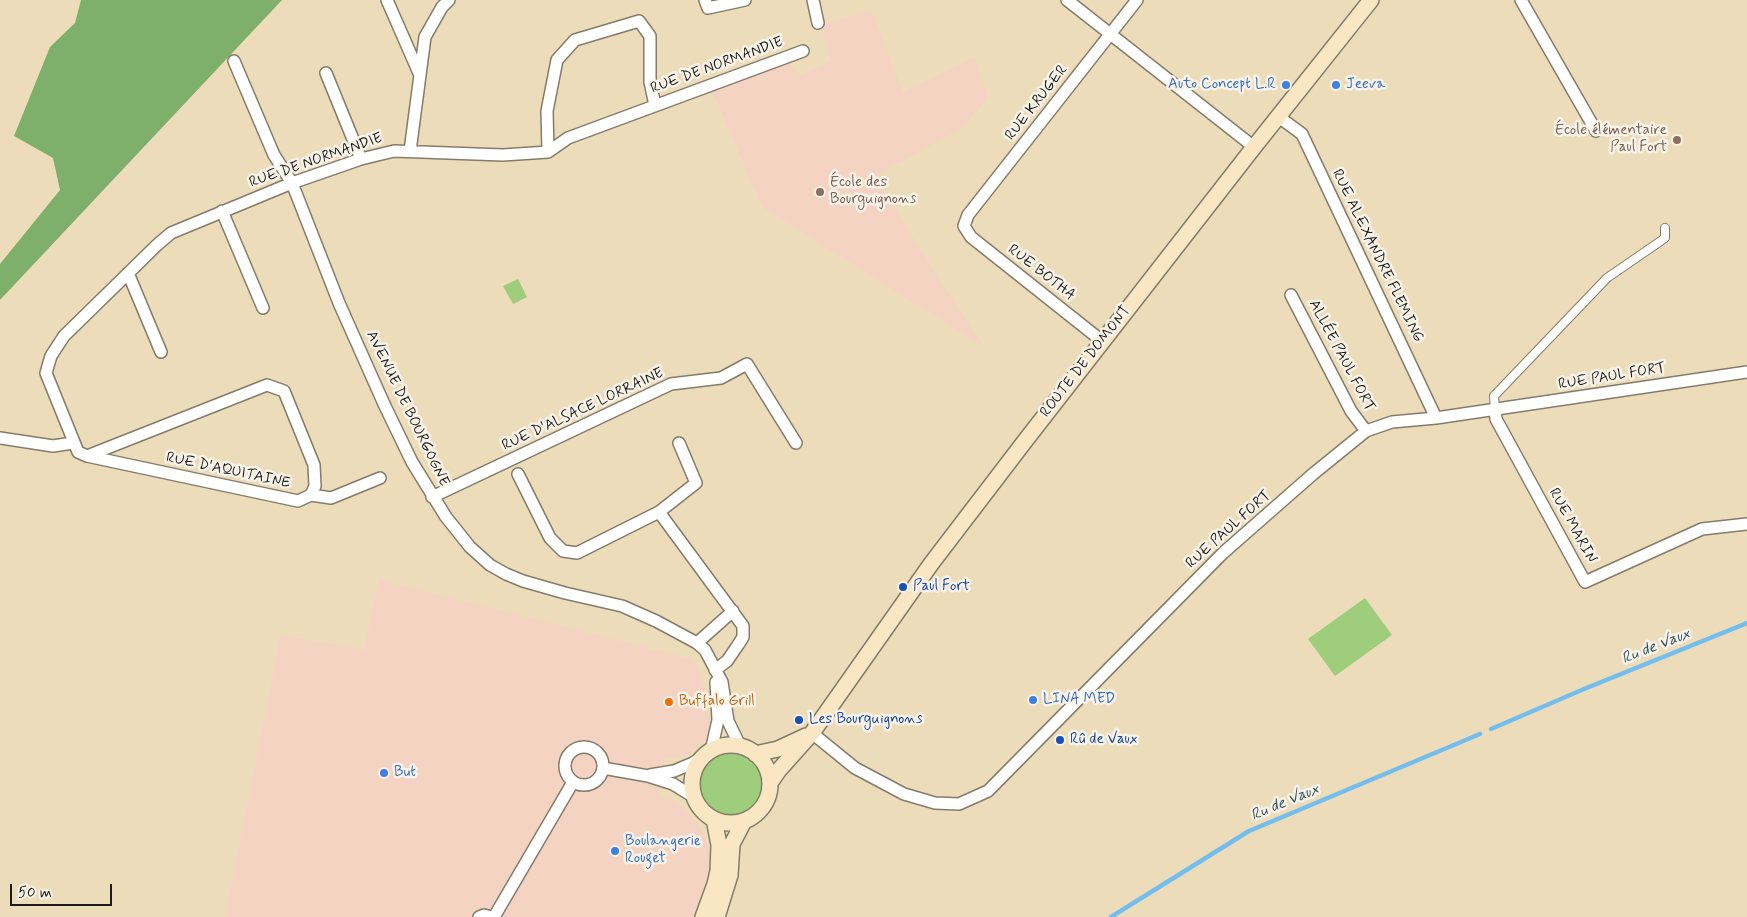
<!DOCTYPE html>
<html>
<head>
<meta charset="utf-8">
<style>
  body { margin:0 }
  #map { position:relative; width:1747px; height:917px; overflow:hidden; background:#eddcba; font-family:Mynerve,sans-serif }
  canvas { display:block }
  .scale { position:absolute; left:10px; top:884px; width:102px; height:22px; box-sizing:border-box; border:2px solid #1c1c1c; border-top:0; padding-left:6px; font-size:15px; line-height:18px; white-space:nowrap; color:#1c1c1c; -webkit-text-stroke:4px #f7f3e8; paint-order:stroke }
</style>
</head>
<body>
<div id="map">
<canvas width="1747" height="917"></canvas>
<div class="scale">50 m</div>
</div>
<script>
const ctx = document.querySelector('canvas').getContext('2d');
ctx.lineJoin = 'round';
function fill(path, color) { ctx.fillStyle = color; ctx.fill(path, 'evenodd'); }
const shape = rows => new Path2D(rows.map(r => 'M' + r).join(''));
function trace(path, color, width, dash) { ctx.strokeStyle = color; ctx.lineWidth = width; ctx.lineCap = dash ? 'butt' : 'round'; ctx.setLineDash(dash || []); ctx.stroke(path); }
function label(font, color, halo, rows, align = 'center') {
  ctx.font = font + ' Mynerve,sans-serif'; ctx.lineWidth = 5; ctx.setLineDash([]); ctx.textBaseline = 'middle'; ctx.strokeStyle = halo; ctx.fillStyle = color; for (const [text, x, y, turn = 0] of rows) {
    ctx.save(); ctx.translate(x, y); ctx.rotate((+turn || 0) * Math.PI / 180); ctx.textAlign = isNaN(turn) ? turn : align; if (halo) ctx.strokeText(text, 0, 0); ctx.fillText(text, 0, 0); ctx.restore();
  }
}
fill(shape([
  [872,11,903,92,975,57,988,97,964,127,874,177,984,347,762,207,712,90,789,64,801,75,831,61,821,25],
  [379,580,692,659,699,669,702,679,710,723,709,731,704,742,692,753,682,757,665,759,658,795,675,800,684,807,704,833,706,840,709,851,708,874,693,917,225,917,281,635,364,650]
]), '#f5d3c2');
fill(shape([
  [518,279,527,297,513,304,503,286],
  [1365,598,1392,635,1335,676,1308,639],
  '700 785a31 31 0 1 1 62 0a31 31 0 1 1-62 0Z'
]), '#9ecd7b');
fill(shape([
  [81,0,282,0,0,300,0,264,60,190,53,158,14,136,50,47,75,23]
]), '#7eb06b');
trace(shape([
  [1491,729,1584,689,1747,623],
  [1111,917,1249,831,1480,734]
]), '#74beed', 4.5);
const pedestrian = shape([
  [1495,410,1494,396,1607,278,1665,238,1665,228]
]);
const minor = shape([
  [387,0,419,73],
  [705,0,708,8,745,0],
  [813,0,818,23],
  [1067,0,1254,147],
  [1521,0,1596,131],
  [234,61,274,155,292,183,339,303,384,404,412,462,446,517,470,547,490,565,506,574,523,581,565,593,622,606,656,621,697,643,705,650,722,682,728,721,741,748],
  [326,73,361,159],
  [1279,117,1302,134,1436,418],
  [410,151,425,37,442,7,449,0],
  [548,152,547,111,557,60,575,40,639,21,650,36,650,82,655,105],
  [222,211,263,308],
  [128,273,161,352],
  [1291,295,1351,411,1366,431],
  [1102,341,971,237,964,226,968,215,1137,0],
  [1495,410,1496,419,1585,582,1702,529,1747,524],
  [0,438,53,446,73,443],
  [87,456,267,385,284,391,314,465,315,486,311,495,298,501,87,456,78,452,46,373,51,356,64,336,157,245,171,233,292,183,361,159,394,151,503,155,548,152,568,138,803,51],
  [518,474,550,538,563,551,577,553,659,512,743,626,743,637,738,645,727,661,715,670],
  [311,495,331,498,380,478],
  [432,497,671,384,721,378,747,364,796,443],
  [659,512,696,483,679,443],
  [697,643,733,611],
  [812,733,855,768,904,794,935,803,959,804,988,791,1223,553,1313,474,1366,431,1392,422,1436,418,1747,372],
  '565 766a19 19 0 1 1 38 0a19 19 0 1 1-38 0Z',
  [711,751,718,720,716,682],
  [603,768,648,776,673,784,694,797],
  [650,775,674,771,693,763,704,756],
  [479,917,484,915,492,917],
  [494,917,573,782]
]);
const secondary = shape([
  '692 784a39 39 0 1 1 78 0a39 39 0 1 1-78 0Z',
  [755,754,778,749,806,736],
  [770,783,779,770,812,733,931,564,1025,441,1254,147,1371,0],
  [703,917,715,884,718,871,719,845,714,819],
  [717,917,730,875,732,844,744,821]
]);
trace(pedestrian, '#847c6b', 10);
trace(minor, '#847c6b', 14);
trace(secondary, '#847c6b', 18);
trace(pedestrian, '#fff', 8);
trace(minor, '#fff', 11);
trace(secondary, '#f9e7c3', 15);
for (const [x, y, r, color] of [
  [1286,85,5,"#3f7fe0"],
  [1336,85,5,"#3f7fe0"],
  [1677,140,5,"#8d6e63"],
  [820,192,5,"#8d6e63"],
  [903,587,5,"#1a4fb4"],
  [1033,700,5,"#3f7fe0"],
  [669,702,5,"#e8710a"],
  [799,720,5,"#1a4fb4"],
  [1060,740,5,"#1a4fb4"],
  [384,773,5,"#3f7fe0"],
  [615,851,5,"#3f7fe0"]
]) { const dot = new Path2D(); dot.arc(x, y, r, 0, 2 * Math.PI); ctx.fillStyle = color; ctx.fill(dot); trace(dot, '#f7f3e8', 2); }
label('15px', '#1c1c1c', '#f7f3e8', [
  ["RUE DE NORMANDIE",717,66,-20],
  ["RUE KRUGER",1037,103,-52],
  ["RUE DE NORMANDIE",316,161,-19],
  ["RUE ALEXANDRE FLEMING",1377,256,64],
  ["RUE BOTHA",1041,273,38],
  ["ALLÉE PAUL FORT",1341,356,62],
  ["ROUTE DE DOMONT",1086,362,-52],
  ["RUE PAUL FORT",1612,377,-9],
  ["AVENUE DE BOURGOGNE",407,409,64],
  ["RUE D'ALSACE LORRAINE",583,410,-25],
  ["RUE D'AQUITAINE",228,471,12],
  ["RUE MARIN",1572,526,61],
  ["RUE PAUL FORT",1229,530,-42]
]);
label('15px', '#366cbe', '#f7f3e8', [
  ["Auto Concept L.R",1276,85,"right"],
  ["Jeeva",1346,85],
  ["LINA MED",1043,700],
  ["But",394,773],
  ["Boulangerie",625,842],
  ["Rouget",625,859]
], 'left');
label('15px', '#785e54', '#f7f3e8', [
  ["École élémentaire",1667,131],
  ["Paul Fort",1667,148],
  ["École des",830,183,"left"],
  ["Bourguignons",830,200,"left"]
], 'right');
label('15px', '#164399', '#f7f3e8', [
  ["Paul Fort",913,587],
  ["Les Bourguignons",809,720],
  ["Rû de Vaux",1070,740]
], 'left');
label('15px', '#c56008', '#f7f3e8', [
  ["Buffalo Grill",679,702]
], 'left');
label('italic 16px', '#3b5565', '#f7f3e8', [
  ["Ru de Vaux",1656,647,-22],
  ["Ru de Vaux",1285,803,-23]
]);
</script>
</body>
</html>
